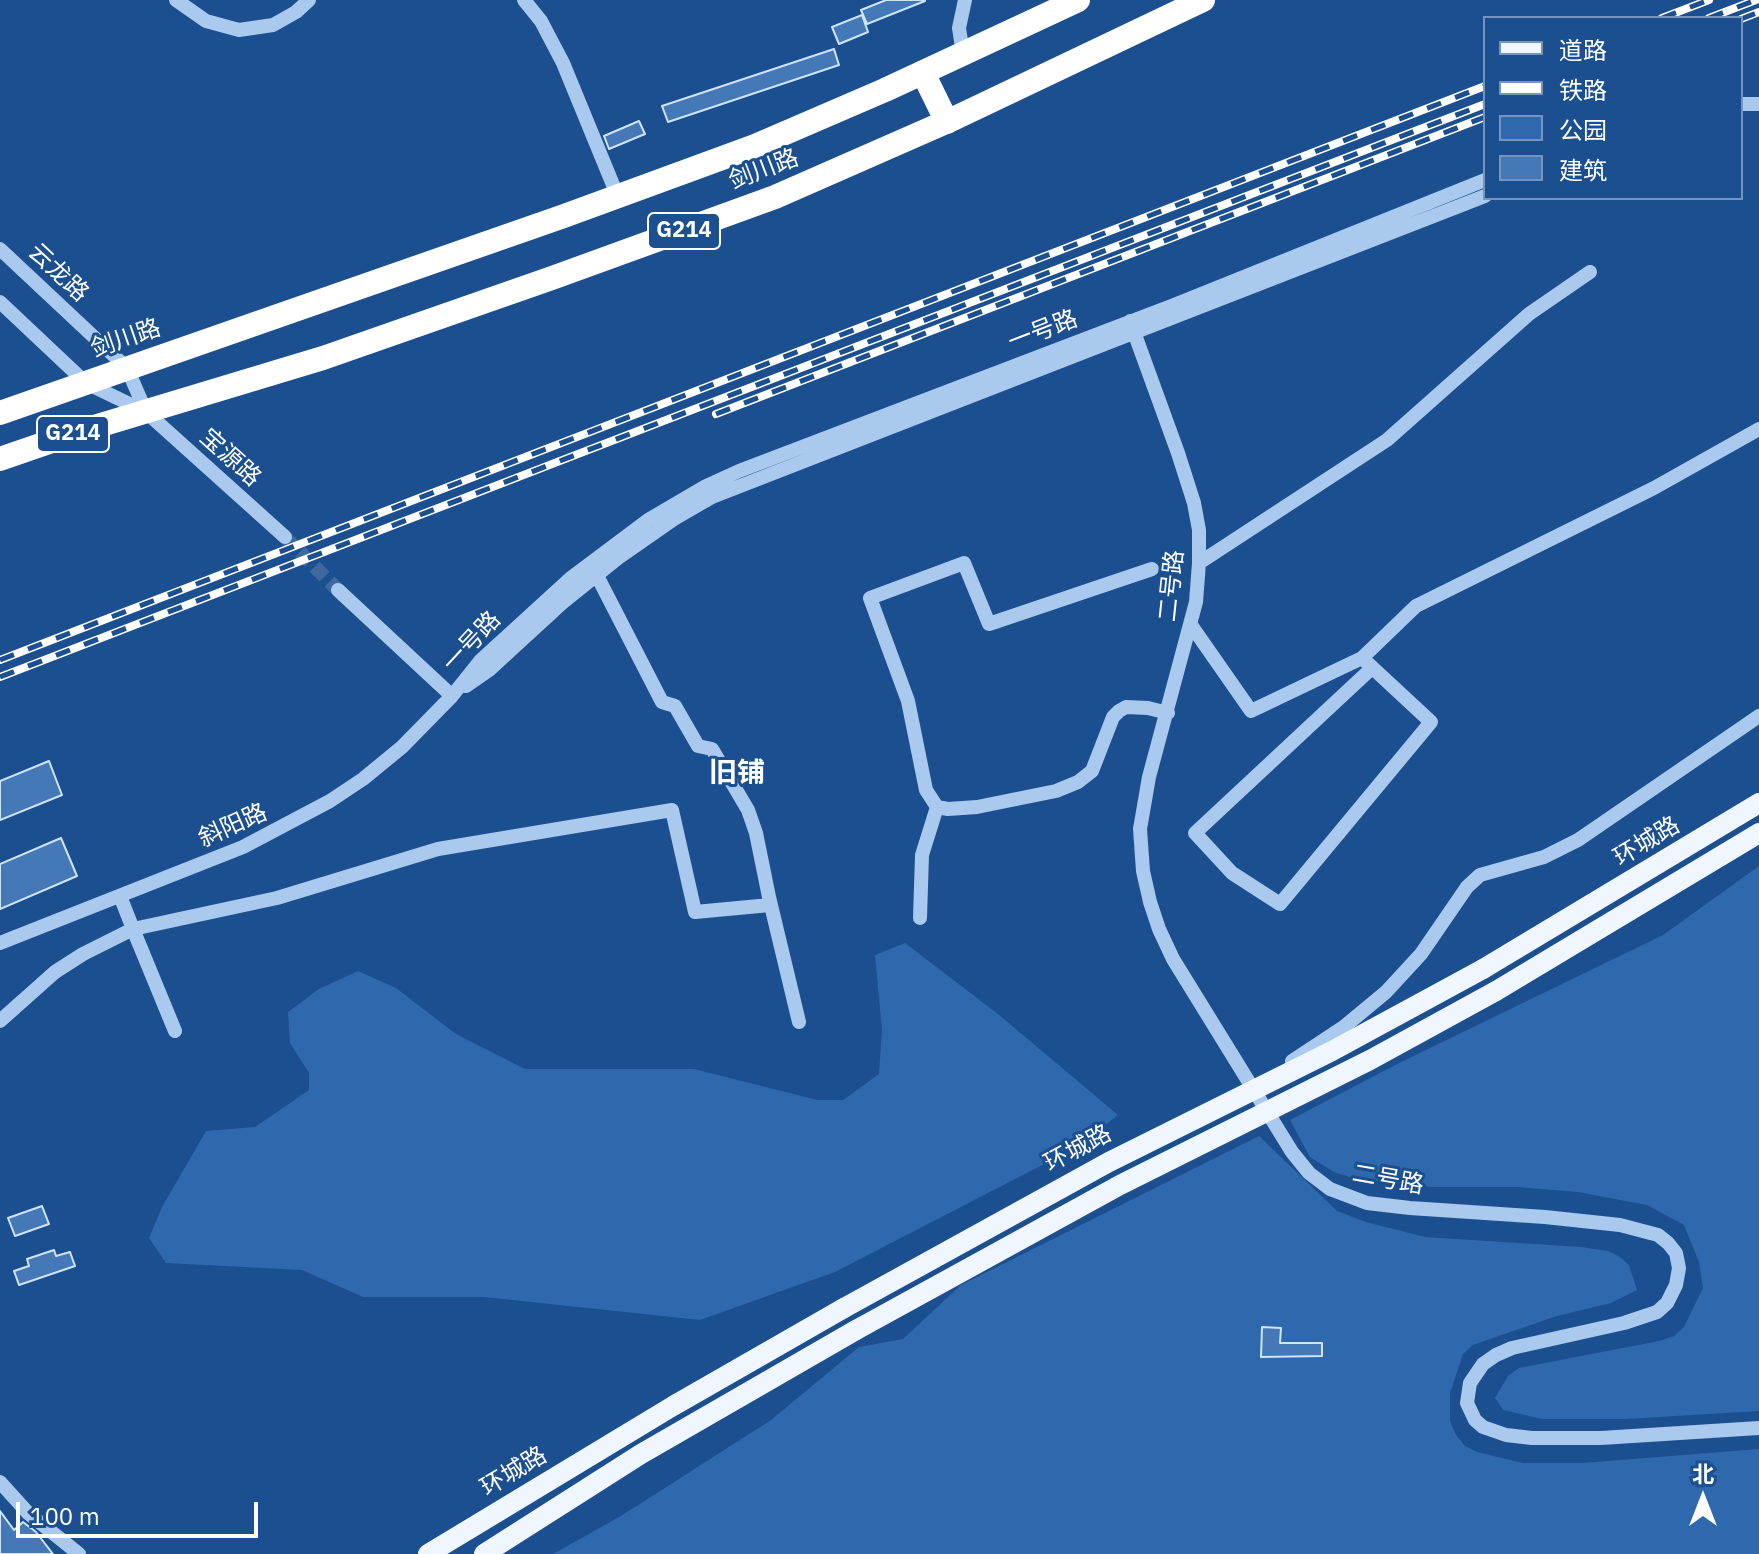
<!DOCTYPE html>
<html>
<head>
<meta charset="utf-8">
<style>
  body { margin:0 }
  #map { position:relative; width:1759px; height:1554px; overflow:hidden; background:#1b4f8f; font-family:"IBM Plex Sans","Noto Sans SC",sans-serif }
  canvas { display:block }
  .legend { position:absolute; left:1483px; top:16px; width:260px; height:184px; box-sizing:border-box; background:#1b4f8f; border:2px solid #7695bc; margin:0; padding:10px 14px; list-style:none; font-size:24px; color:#fff }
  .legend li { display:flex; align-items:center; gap:16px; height:40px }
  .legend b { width:40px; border:2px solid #7695bc }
  .north { position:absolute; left:1663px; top:1458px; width:80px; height:80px; -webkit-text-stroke:6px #1b4f8f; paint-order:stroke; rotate:0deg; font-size:22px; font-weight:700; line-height:32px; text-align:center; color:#fff }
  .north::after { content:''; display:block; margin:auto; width:28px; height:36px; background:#fff; clip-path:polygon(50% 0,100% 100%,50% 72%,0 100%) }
  .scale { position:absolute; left:16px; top:1502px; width:242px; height:36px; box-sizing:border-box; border:4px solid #fff; border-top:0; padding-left:10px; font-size:24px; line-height:28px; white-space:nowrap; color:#fff; -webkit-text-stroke:6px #1b4f8f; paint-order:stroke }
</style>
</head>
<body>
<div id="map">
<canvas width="1759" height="1554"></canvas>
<ul class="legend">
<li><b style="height:10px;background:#f0f6ff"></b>道路</li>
<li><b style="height:10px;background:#fff"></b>铁路</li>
<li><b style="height:22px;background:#2e69ad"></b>公园</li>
<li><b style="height:22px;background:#4478b7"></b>建筑</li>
</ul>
<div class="north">北</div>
<div class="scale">100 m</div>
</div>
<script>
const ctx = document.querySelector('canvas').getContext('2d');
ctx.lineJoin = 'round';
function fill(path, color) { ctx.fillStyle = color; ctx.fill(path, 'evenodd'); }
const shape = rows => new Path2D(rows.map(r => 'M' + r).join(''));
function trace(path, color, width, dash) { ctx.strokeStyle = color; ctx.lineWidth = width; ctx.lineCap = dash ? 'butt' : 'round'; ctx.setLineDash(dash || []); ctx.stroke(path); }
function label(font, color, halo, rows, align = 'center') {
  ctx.font = font + ' "IBM Plex Sans","Noto Sans SC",sans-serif'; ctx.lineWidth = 6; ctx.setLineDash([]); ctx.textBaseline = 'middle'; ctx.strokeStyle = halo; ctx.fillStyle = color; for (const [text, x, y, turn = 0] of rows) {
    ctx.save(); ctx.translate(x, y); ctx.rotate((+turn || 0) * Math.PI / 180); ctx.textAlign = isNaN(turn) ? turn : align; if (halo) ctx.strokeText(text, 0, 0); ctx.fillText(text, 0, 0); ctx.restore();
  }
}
fill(shape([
  [1759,866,1759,1411,1626,1419,1542,1419,1503,1410,1495,1398,1508,1376,1519,1368,1659,1341,1674,1336,1684,1327,1703,1288,1699,1262,1684,1225,1647,1205,1578,1192,1517,1187,1433,1187,1362,1181,1334,1172,1310,1157,1290,1120,1397,1064,1663,935],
  [905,943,998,1014,1118,1115,1077,1147,835,1272,700,1320,484,1297,363,1297,302,1270,166,1263,149,1238,162,1207,206,1131,255,1127,309,1090,309,1073,290,1043,288,1012,319,989,358,971,396,988,456,1034,525,1069,694,1069,817,1100,843,1100,879,1074,882,1030,875,955],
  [1259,1136,1337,1211,1366,1222,1425,1237,1581,1247,1608,1251,1620,1257,1629,1265,1637,1290,1611,1303,1557,1316,1487,1340,1473,1345,1463,1354,1450,1393,1450,1421,1456,1435,1465,1446,1477,1452,1523,1463,1582,1463,1759,1449,1759,1554,553,1554,621,1516,771,1420,859,1347,903,1339,961,1285]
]), '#2e69ad');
const building = shape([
  [886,0,925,0,925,1,867,24,861,10,886,0],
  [862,15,868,32,839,44,832,27,862,15],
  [834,49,839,65,668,122,662,106,834,49],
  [639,121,645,134,609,149,604,136,639,121],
  [49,761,62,795,0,820,0,781,49,761],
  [61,838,77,876,0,909,0,864,61,838],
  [42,1206,49,1224,15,1236,8,1218,42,1206],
  [54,1250,56,1256,70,1252,75,1266,19,1285,14,1271,29,1266,27,1259,54,1250],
  [1262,1327,1281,1328,1280,1343,1322,1343,1322,1356,1261,1357,1262,1327],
  [0,1511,14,1530,23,1522,36,1532,53,1554,0,1554,0,1511]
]);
fill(building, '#4478b7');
trace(building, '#cfe3fa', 2);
trace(shape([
  [285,537,338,590]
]), '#3d69a0', 14, [14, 7]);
trace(shape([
  [176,0,206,21,239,30,273,25,296,12,309,0],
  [524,0,541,21,563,63,618,197],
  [963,54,959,28,965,0],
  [1741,104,1759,104],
  [0,249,127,368,146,412],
  [0,302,86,383,146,412,285,537],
  [1130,321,1178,453,1194,503,1199,530,1199,563,1196,602,1149,777,1140,829,1143,871,1150,902,1159,929,1173,959,1292,1152,1309,1173,1330,1189,1367,1203,1410,1208,1545,1217,1620,1225,1658,1235,1668,1243,1676,1253,1679,1268,1676,1285,1667,1303,1657,1312,1624,1323,1512,1348,1496,1355,1483,1364,1470,1383,1467,1403,1475,1420,1483,1427,1506,1435,1532,1438,1601,1438,1759,1428],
  [1199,563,1387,440,1529,314,1590,272],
  [592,566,662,702,675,706,698,746,712,749,748,810,756,833,769,897,799,1022],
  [1152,569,989,624,964,563,870,598,908,701,926,790,937,807,948,809,977,807,1056,791,1078,782,1092,771,1113,717,1119,711,1126,707,1148,708,1168,713],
  [338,590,452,696],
  [1191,625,1251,711,1362,658,1431,722,1280,904,1232,873,1195,833,1372,668],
  [1362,658,1416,606,1654,488,1759,429],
  [466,686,489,670,562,603,618,558,674,519,712,497,1485,196],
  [920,918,922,855,937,807],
  [0,943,243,847,330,801,363,779,402,747,452,696,480,661,572,577,648,520,706,486,739,471,1174,305,1485,180],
  [0,1021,55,972,83,954,133,929,120,896],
  [175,1031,133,929,277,898,438,849,672,810,695,912,770,905],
  [1292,1061,1345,1026,1386,992,1421,954,1467,887,1480,875,1544,857,1578,840,1759,716],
  [0,1482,28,1513,79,1554]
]), '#a9c9ee', 14);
trace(shape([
  [1483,969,1759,803],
  [1496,991,1759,833],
  [428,1554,673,1406,844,1308],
  [484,1554,641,1454,856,1330]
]), '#f0f6ff', 20);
trace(shape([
  [923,73,947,122],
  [0,413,564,216,755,146,885,90,1078,0],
  [0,459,81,431,323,358,552,278,775,197,955,118,1203,0]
]), '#fff', 24);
const rail = shape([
  [1662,18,1709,0],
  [1709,18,1756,0],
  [1741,19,1759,12],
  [716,414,1485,117],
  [0,660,1485,86],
  [0,677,1485,104]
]);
trace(rail, '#fff', 8);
trace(rail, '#1b4f8f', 5, [15]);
trace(shape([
  [844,1308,1109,1162,1332,1051,1483,969],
  [856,1330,1120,1185,1370,1060,1496,991]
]), '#f0f6ff', 20);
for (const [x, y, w] of [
  [684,231,72],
  [73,434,72]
]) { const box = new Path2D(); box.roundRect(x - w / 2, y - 18, w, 36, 6); ctx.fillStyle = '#1b4f8f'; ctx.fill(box); trace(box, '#fff', 2); }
label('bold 22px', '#fff', null, [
  ["G214",684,231],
  ["G214",73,434]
]);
label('24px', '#fff', '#1b4f8f', [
  ["剑川路",764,170,-21],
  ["云龙路",58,273,43],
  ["一号路",1043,331,-21],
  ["剑川路",126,339,-19],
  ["宝源路",230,458,42],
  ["二号路",1172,586,-84],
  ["一号路",472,642,-47],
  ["斜阳路",233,826,-24],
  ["环城路",1647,842,-31],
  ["环城路",1078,1149,-28],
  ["二号路",1388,1180,10],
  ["环城路",514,1472,-31]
]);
label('bold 28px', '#fff', '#1b4f8f', [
  ["旧铺",737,774]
]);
</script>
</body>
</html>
